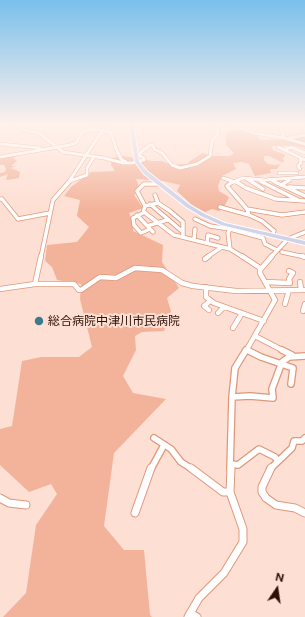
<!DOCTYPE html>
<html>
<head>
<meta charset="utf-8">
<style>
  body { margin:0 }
  #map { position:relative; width:305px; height:617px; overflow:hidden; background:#fedfd3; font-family:"Public Sans",sans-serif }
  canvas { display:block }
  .north { position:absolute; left:257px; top:569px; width:40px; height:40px; -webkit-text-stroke:3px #fedfd3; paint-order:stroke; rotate:13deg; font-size:11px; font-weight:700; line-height:16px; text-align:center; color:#2c1107 }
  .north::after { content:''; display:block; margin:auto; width:14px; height:18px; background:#2c1107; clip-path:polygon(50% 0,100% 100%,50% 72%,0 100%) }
</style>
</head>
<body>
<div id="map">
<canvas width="305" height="617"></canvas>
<div class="north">N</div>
</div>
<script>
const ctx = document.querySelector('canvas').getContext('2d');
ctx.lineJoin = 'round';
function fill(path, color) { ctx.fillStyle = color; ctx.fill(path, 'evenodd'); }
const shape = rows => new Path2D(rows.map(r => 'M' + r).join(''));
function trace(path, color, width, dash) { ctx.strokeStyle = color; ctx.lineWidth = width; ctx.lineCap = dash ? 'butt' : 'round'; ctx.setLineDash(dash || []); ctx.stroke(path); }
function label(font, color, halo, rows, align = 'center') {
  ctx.font = font + ' "Public Sans","Noto Sans JP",sans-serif'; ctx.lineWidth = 4; ctx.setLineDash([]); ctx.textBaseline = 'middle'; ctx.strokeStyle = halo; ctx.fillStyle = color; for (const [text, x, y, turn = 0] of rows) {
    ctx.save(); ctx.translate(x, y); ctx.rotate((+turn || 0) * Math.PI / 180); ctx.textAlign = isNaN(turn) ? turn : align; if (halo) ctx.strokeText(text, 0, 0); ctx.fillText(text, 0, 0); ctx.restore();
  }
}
fill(shape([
  [240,130,248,130,255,133,260,140,295,139,305,136,305,149,295,146,271,146,273,150,286,155,283,158,284,162,281,162,269,156,264,156,264,160,268,164,275,165,280,164,277,169,270,169,271,173,255,176,249,164,241,162,233,163,236,169,222,176,218,186,219,191,229,197,223,209,219,211,212,209,205,212,192,205,177,191,180,185,163,181,136,179,140,189,134,195,143,208,129,213,133,222,133,231,163,245,162,262,179,288,167,298,171,311,164,331,142,332,135,336,136,350,123,376,133,393,166,399,114,453,104,526,124,550,144,550,150,615,152,617,3,617,26,593,36,525,57,494,51,484,29,492,0,465,0,429,12,426,22,361,41,357,79,357,92,347,80,299,81,284,57,280,52,267,45,261,47,245,77,242,89,227,77,216,80,200,64,196,71,187,91,172,115,171,111,165,112,158,123,156,152,161,162,161,171,165,187,164,190,161,203,153,213,156,230,156,234,153,226,145,226,132],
  [14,155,15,157,13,158,17,161,11,166,16,166,11,168,20,172,19,178,7,180,6,179,8,174,0,177,0,173,5,172,6,169,4,165,0,165,0,158]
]), '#f3b39b');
const minorFar4 = shape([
  [10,123,24,130,39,133,63,152,104,158,123,163,132,163,144,160,144,158,140,156,140,153,150,145,153,145,154,149,162,153,172,165,180,168,197,164,210,156,212,141,218,134,217,123],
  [98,123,106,125],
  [279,123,284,138],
  [233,125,254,133,284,138,305,144],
  [217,126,242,123],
  [288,138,305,135],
  [0,144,40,148],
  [278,147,305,160],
  [284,150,291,147,305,153],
  [0,157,70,145,76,143,82,132,93,129,111,132,116,149,121,159,126,162],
  [300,169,298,166,301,163,300,160,303,159],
  [279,173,297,173],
  [223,178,238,183],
  [247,179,253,183],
  [271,180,277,183],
  [70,181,87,175,87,168,94,157],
  [260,181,264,183],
  [68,183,107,123],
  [231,183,243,178,265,180,305,177],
  [285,183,290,180]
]);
const minorFar3 = shape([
  [232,182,227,186,247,209,249,215,262,221,274,231,272,235],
  [237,182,246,188,276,199,305,201],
  [252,182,263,189],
  [262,182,298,200],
  [275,182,305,196],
  [281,185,286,182],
  [289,187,305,188],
  [155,195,158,203],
  [0,199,2,199,18,219,50,213],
  [150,204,183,232],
  [145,206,158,203,170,211,183,222,183,236],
  [220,207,249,215],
  [247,209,282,215,305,212],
  [144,212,174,235,230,249,243,257],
  [137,215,153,232],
  [195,219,210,226,230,229,263,238,265,244,277,250],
  [147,226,167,220],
  [150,229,141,233,134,225,133,218,143,213,145,206,137,191,144,184,160,184],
  [230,229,228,233,230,249],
  [194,240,195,229],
  [207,243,208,235,218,238],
  [282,252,305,257],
  [41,257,53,200,69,182],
  [207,257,222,247],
  [271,257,288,239,305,232]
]);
const minorFar2 = shape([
  [242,256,260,268],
  [302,256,305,257],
  [205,259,209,256],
  [265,282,290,283,289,279,293,273,289,271],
  [300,282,301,289],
  [35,284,41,256],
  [206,287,206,297,214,303,264,321],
  [0,289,35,284,74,284,79,290,81,290,100,277,116,278,135,268,162,270,182,283,193,286,236,291,305,290],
  [285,304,289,290],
  [209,310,204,306,210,301],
  [303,311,305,304],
  [218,313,224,307],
  [233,328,242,313],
  [255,336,284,351],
  [247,350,249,351],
  [246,351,275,300,260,273,260,270,272,256]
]);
const minorFar1 = shape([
  [247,350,261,357,293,368,291,384],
  [282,350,292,355],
  [232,397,250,396,273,398,272,389,282,362,289,357,305,356],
  [154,438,171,449,181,462,192,469],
  [231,464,238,465,259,449,275,457,278,461],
  [151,469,164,445],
  [230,469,232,397,235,368,246,350],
  [270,469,292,448,294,441,302,441,305,438]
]);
const minor = shape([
  [191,468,223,492,230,492],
  [271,468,262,487,262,492,266,498,276,505,295,508,305,513],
  [0,498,9,503,26,505],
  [135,513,151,468],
  [190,613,197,617],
  [188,617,199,598,224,573,243,542,243,529,230,492,231,468]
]);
const highway = shape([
  [129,123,133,123,139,162,148,172,190,205,205,214,225,223,305,241,305,245,221,225,201,216,186,207,144,174,135,162,129,123]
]);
trace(minorFar4, '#df977b', 4);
trace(minorFar3, '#df977b', 5);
trace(minorFar2, '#df977b', 6);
trace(minorFar1, '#df977b', 8);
trace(minor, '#df977b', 9);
trace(highway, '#fff', 2);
trace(minorFar4, '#fff', 3);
trace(minorFar3, '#fff', 3.5);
trace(minorFar2, '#fff', 4.5);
trace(minorFar1, '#fff', 5.5);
trace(minor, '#fff', 7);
fill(highway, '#d1d3eb');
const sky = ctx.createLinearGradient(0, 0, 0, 210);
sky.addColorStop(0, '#79c0ec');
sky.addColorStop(0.59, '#fff1eb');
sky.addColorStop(1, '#fff1eb00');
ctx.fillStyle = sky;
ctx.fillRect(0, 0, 305, 210);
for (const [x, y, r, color] of [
  [39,321,5,"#3c7b8f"]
]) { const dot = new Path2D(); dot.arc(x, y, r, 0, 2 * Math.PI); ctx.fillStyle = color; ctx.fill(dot); trace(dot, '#fedfd3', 1.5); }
label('12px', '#2c1107', '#fedfd3', [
  ["総合病院中津川市民病院",48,321]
], 'left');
</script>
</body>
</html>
